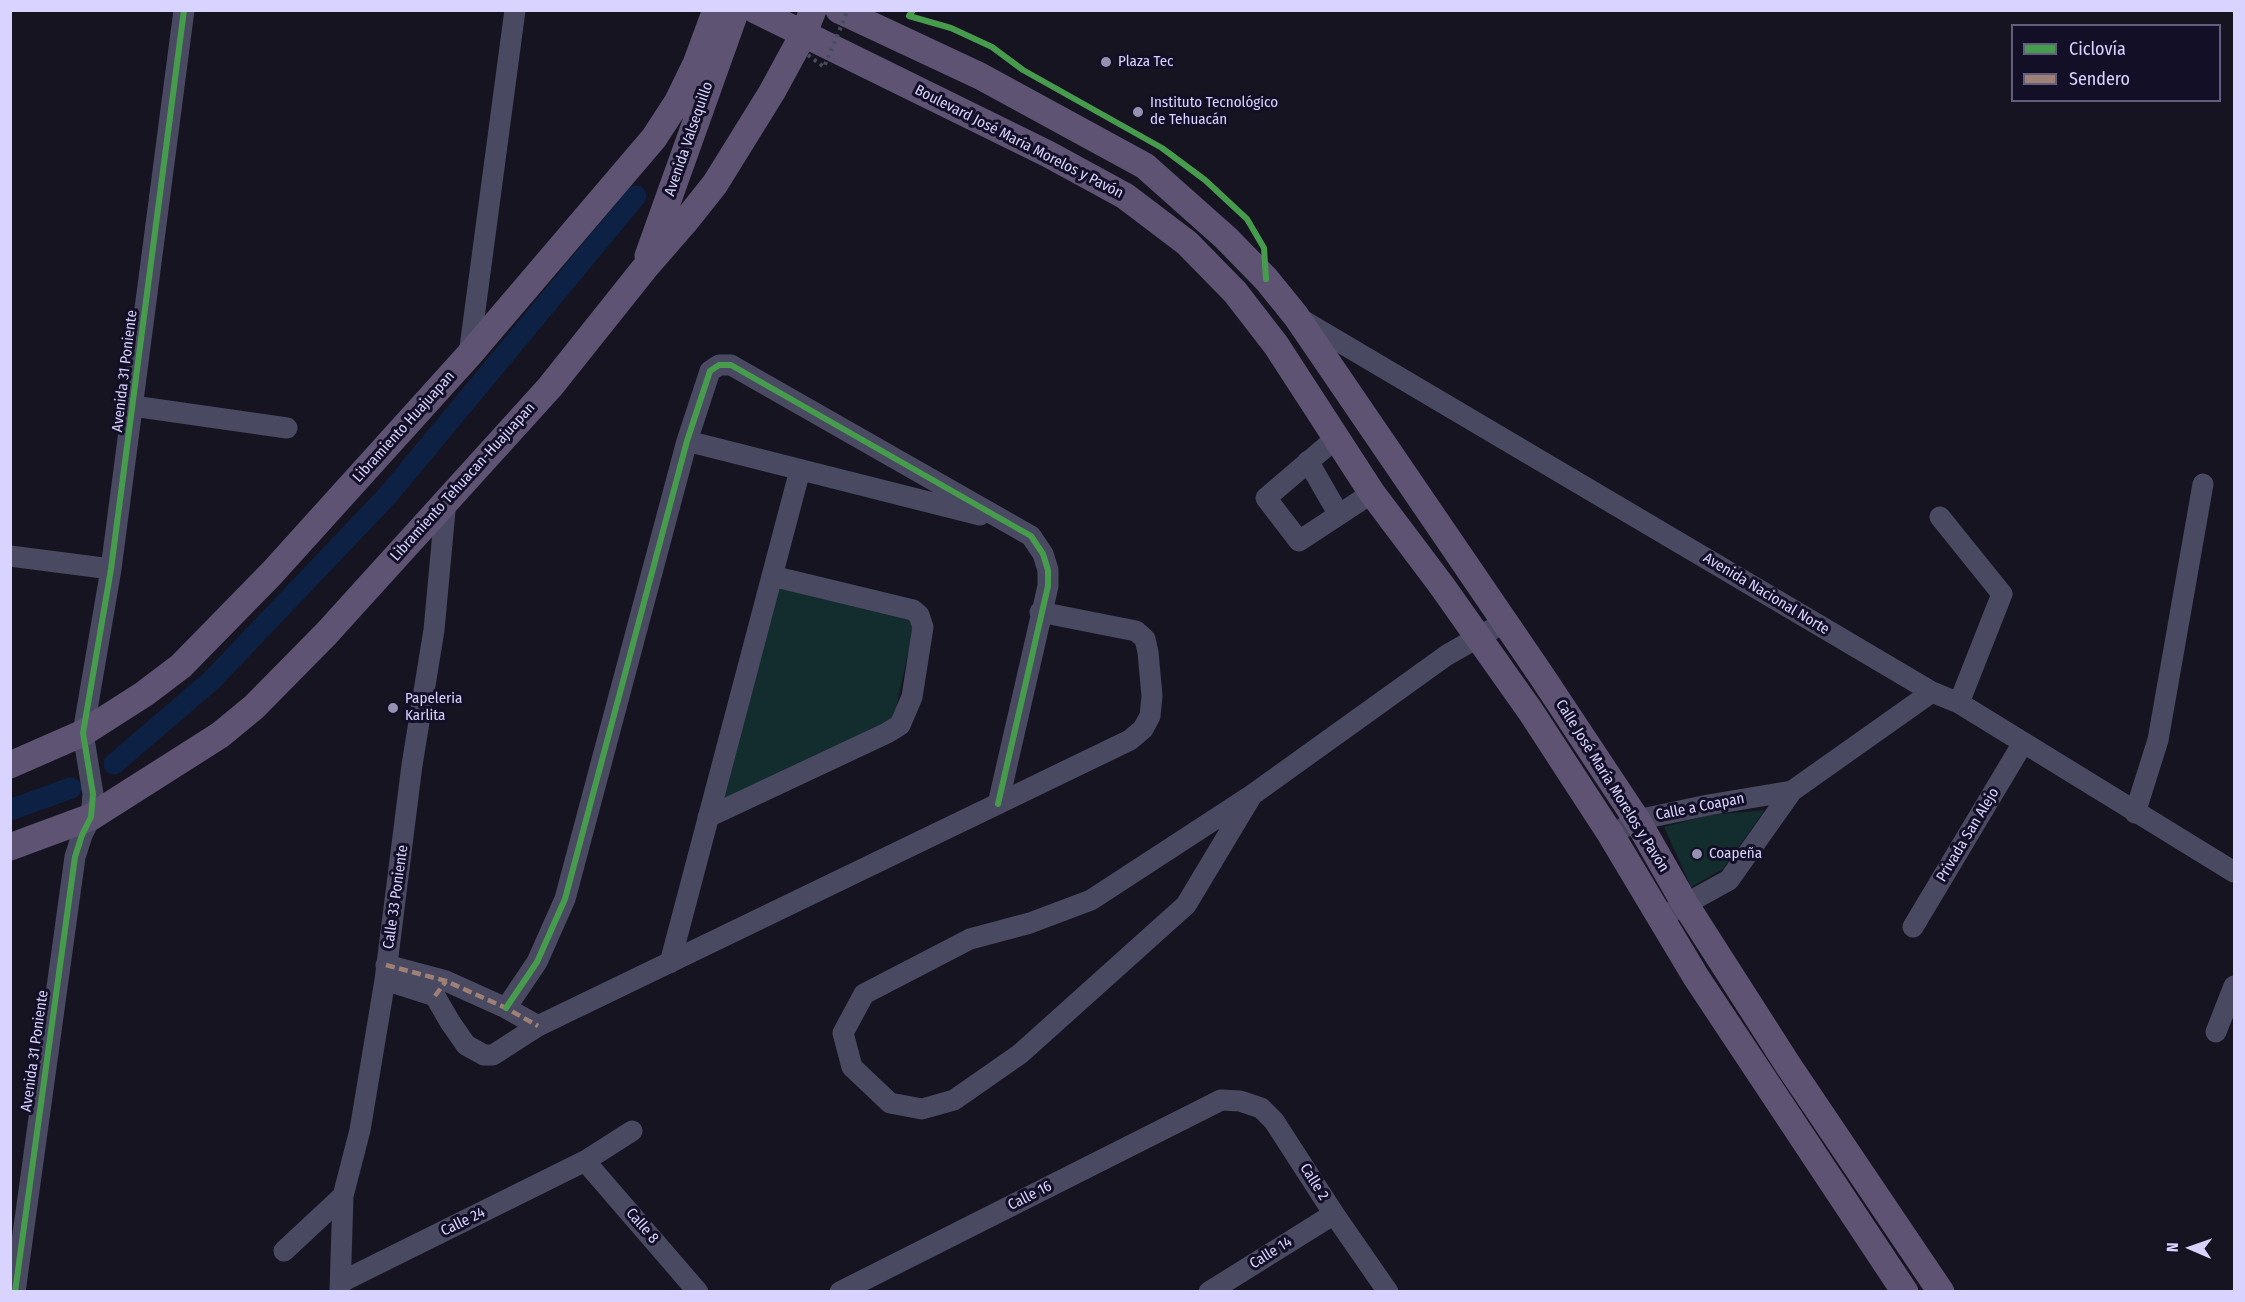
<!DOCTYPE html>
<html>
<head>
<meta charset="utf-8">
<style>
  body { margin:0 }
  #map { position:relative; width:2245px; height:1302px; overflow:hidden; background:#161421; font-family:"Fira Sans Condensed",sans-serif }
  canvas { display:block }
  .frame { position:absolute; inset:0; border:12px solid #d9d4ff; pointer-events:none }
  .legend { position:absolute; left:2011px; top:24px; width:210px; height:78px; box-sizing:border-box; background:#130f26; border:2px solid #625e7d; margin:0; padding:8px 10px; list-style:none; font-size:18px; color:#d9d4ff }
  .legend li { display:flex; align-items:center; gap:12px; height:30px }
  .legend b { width:30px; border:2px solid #625e7d }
  .north { position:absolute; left:2161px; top:1218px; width:60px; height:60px; -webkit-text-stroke:4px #130f26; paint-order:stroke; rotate:272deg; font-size:16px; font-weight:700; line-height:24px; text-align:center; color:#d9d4ff }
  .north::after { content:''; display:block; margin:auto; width:21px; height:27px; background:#d9d4ff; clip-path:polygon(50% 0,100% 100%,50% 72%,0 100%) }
</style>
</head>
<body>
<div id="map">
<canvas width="2245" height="1302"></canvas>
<div class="frame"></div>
<ul class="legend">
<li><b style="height:8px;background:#469c4c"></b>Ciclovía</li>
<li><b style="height:8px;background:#9e8076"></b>Sendero</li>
</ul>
<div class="north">N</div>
</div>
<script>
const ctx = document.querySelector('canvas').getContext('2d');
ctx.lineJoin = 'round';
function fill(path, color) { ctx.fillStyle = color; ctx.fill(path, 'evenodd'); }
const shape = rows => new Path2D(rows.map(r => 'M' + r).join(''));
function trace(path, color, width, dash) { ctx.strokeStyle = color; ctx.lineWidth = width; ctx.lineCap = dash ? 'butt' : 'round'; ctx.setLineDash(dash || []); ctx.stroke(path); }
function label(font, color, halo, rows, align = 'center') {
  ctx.font = font + ' "Fira Sans Condensed",sans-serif'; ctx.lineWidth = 6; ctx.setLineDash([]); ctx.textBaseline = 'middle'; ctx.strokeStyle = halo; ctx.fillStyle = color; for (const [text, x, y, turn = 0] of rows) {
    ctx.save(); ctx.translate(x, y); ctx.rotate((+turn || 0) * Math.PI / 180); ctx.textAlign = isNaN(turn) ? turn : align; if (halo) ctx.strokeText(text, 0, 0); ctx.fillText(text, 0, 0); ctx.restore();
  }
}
fill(shape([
  [777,583,915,621,893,723,722,803],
  [1765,810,1723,869,1691,887,1664,827,1709,815]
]), '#132c2d');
trace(shape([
  [114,764,212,680,388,495,636,196],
  [10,810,71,788]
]), '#0d2144', 21);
trace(shape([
  [1299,318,1932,692,1959,703,2234,872],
  [469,355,515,10],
  [133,406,287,428],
  [1335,439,1266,498,1299,541,1372,493],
  [687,441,980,515],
  [1308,461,1339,515],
  [1940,517,2002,594,1959,703],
  [10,556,111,569],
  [1252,795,1186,905,1020,1054,954,1100,922,1109,890,1103,852,1067,843,1033,864,994,970,939,1030,923,1091,900,1252,795,1447,655,1505,622],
  [2135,813,2158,740,2203,484],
  [708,817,887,733,900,725,912,697,923,627,919,615,913,610,772,576],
  [1611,835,1637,820,1708,805,1792,791],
  [1660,918,1729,880,1792,791,1932,692],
  [1913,927,2023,743],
  [670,963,800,470],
  [386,965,446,981,506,1008,538,1026],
  [385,980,435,996,450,1022,466,1045,484,1055,493,1055,538,1026,1130,740,1143,729,1150,716,1152,696,1148,652,1145,639,1136,631,1040,612],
  [506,1008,537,962,565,899,687,441,710,371,719,365,731,365,1031,536,1043,554,1048,570,1048,586,998,804],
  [2216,1032,2234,986],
  [585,1161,698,1292],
  [284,1251,343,1196],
  [341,1282,585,1161,632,1131],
  [15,1292,75,857,82,835,91,817,93,794,83,733,111,569,184,10],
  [340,1292,343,1196,360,1130,385,980,412,765,434,630,446,500],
  [840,1292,1221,1100,1240,1101,1261,1108,1274,1121,1334,1214,1388,1292],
  [1209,1292,1334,1214]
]), '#4a4962', 21);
trace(shape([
  [755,10,1048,154,1125,196,1187,243,1235,292,1276,345,1372,493,1442,586,1531,712,1611,835,1696,977,1905,1292],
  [839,10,980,76,1145,166,1226,238,1266,279,1296,316,1541,675,1637,820,1685,904,1788,1065,1941,1292],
  [648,256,736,10],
  [10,765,83,733,144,694,181,666,272,573,469,355,654,138,678,101,696,64,716,10],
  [10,847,91,817,220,735,254,707,326,634,550,387,644,269,684,223,715,184,772,92,803,35,813,10]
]), '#5e5373', 27);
trace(shape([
  [808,55,824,67,848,10]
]), '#44505f', 4, [3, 4.5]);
trace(shape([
  [386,965,446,981,506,1008,538,1026],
  [435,996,446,981]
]), '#9e8076', 4.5, [9, 4.5]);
trace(shape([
  [913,10,909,16,951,28,992,47,1023,70,1162,148,1205,180,1247,219,1264,248,1266,279],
  [506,1008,537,962,565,899,687,441,710,371,719,365,731,365,1031,536,1043,554,1048,570,1048,586,998,804],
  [15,1292,75,857,82,835,91,817,93,794,83,733,111,569,184,10]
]), '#469c4c', 6);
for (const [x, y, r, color] of [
  [1106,62,6,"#9591b1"],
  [1138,112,6,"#9591b1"],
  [393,708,6,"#9591b1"],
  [1697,854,6,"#9591b1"]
]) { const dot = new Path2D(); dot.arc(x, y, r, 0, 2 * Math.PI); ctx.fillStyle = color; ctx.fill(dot); trace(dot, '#130f26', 2); }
label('15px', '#d9d4ff', '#130f26', [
  ["Plaza Tec",1118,62],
  ["Instituto Tecnológico",1150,103],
  ["de Tehuacán",1150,120],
  ["Papeleria",405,699],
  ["Karlita",405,716],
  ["Coapeña",1709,854]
], 'left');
label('15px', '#d9d4ff', '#130f26', [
  ["Avenida Valsequillo",689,139,-71],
  ["Boulevard José María Morelos y Pavón",1019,142,27],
  ["Avenida 31 Poniente",125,371,-83],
  ["Libramiento Huajuapan",404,427,-48],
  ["Libramiento Tehuacan-Huajuapan",463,482,-48],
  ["Avenida Nacional Norte",1766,594,31],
  ["Calle José María Morelos y Pavón",1612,786,58],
  ["Calle a Coapan",1700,807,-11],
  ["Privada San Alejo",1968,835,-59],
  ["Calle 33 Poniente",396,897,-82],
  ["Avenida 31 Poniente",35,1051,-82],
  ["Calle 2",1314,1182,58],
  ["Calle 16",1030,1196,-27],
  ["Calle 24",463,1222,-26],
  ["Calle 8",642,1226,49],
  ["Calle 14",1271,1253,-32]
]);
</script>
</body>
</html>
